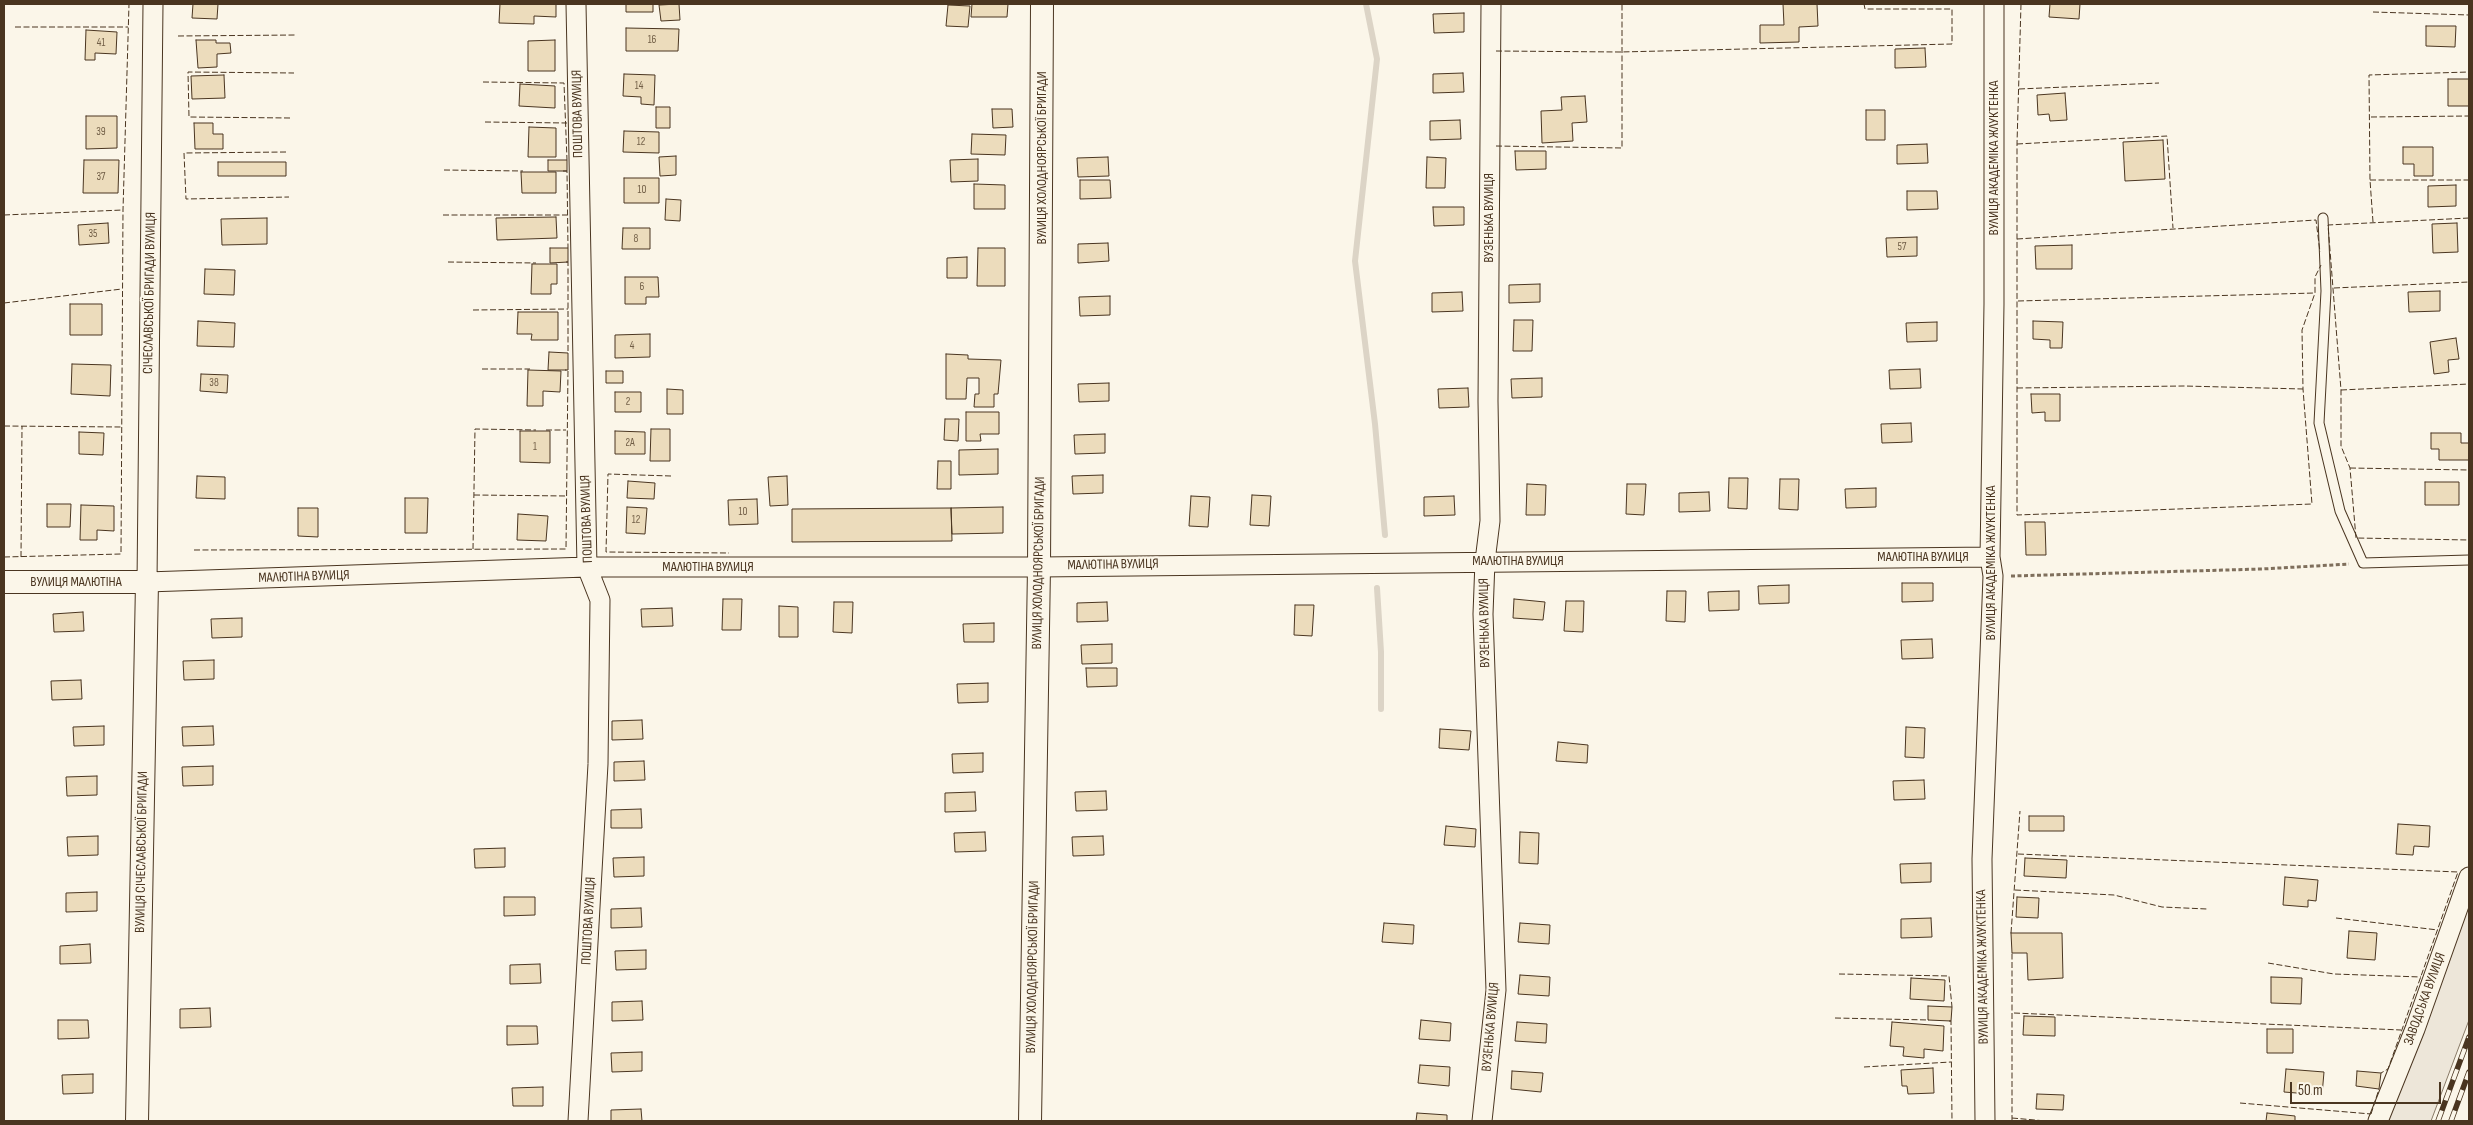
<!DOCTYPE html>
<html>
<head>
<meta charset="utf-8">
<style>
  body { margin:0 }
  #map { position:relative; width:2473px; height:1125px; overflow:hidden; background:#fbf6e9; font-family:"Sofia Sans Condensed",sans-serif }
  canvas { display:block }
  .frame { position:absolute; inset:0; border:5px solid #4a3520; pointer-events:none }
  .scale { position:absolute; left:2290px; top:1082px; width:151px; height:22px; box-sizing:border-box; border:2px solid #4a3520; border-top:0; padding-left:6px; font-size:15px; line-height:18px; white-space:nowrap; color:#4a3520; -webkit-text-stroke:4px #fbf6e9; paint-order:stroke }
</style>
</head>
<body>
<div id="map">
<canvas width="2473" height="1125"></canvas>
<div class="frame"></div>
<div class="scale">50 m</div>
</div>
<script>
const ctx = document.querySelector('canvas').getContext('2d');
ctx.lineJoin = 'round';
function fill(path, color) { ctx.fillStyle = color; ctx.fill(path, 'evenodd'); }
const shape = rows => new Path2D(rows.map(r => 'M' + r).join(''));
function trace(path, color, width, dash) { ctx.strokeStyle = color; ctx.lineWidth = width; ctx.lineCap = dash ? 'butt' : 'round'; ctx.setLineDash(dash || []); ctx.stroke(path); }
function label(font, color, halo, rows, align = 'center') {
  ctx.font = font + ' "Sofia Sans Condensed",sans-serif'; ctx.lineWidth = 4; ctx.setLineDash([]); ctx.textBaseline = 'middle'; ctx.strokeStyle = halo; ctx.fillStyle = color; for (const [text, x, y, turn = 0] of rows) {
    ctx.save(); ctx.translate(x, y); ctx.rotate((+turn || 0) * Math.PI / 180); ctx.textAlign = isNaN(turn) ? turn : align; if (halo) ctx.strokeText(text, 0, 0); ctx.fillText(text, 0, 0); ctx.restore();
  }
}
const green = shape([
  [2469,893,2469,1020,2431,1121,2382,1121,2469,893]
]);
fill(green, '#ede6d9');
trace(green, '#887966', 1);
trace(shape([
  [1366,4,1377,59,1355,261,1375,424,1385,535],
  [1377,588,1381,652,1381,709]
]), '#dcd4c6', 6);
const building = shape([
  [193,4,218,4,217,19,192,18,193,4],
  [500,4,556,4,556,17,534,16,534,24,499,23,500,4],
  [626,4,653,4,653,12,626,12,626,4],
  [679,4,680,20,661,21,659,5,679,4],
  [972,4,1008,4,1007,17,971,17,972,4],
  [1783,4,1817,4,1818,26,1799,27,1799,42,1760,43,1760,25,1784,25,1783,4],
  [2050,4,2080,4,2079,19,2049,17,2050,4],
  [948,5,970,6,968,27,946,26,948,5],
  [1464,13,1464,32,1434,33,1433,14,1464,13],
  [2426,26,2456,26,2455,47,2426,46,2426,26],
  [626,28,679,29,678,51,626,51,626,28],
  [86,30,117,32,116,54,95,53,95,60,85,60,86,30],
  [196,40,216,40,216,43,230,43,231,53,217,54,217,67,198,68,196,40],
  [555,40,555,71,528,71,528,41,555,40],
  [1925,48,1926,67,1895,68,1895,49,1925,48],
  [1463,73,1464,92,1433,93,1433,74,1463,73],
  [624,74,655,75,654,105,641,104,641,97,623,96,624,74],
  [224,75,225,98,192,99,191,76,224,75],
  [2448,79,2469,79,2469,106,2448,106,2448,79],
  [520,84,555,86,555,108,519,106,520,84],
  [2065,93,2067,120,2050,121,2049,114,2038,115,2037,95,2065,93],
  [1585,96,1587,122,1572,123,1573,141,1542,143,1541,111,1562,110,1561,97,1585,96],
  [656,107,670,107,670,128,656,128,656,107],
  [992,109,1012,109,1013,127,993,128,992,109],
  [1866,110,1885,110,1885,140,1866,140,1866,110],
  [86,116,117,116,117,148,86,149,86,116],
  [1460,120,1461,139,1430,140,1430,121,1460,120],
  [194,123,213,123,213,134,223,134,223,149,195,149,194,123],
  [529,127,556,128,556,157,528,157,529,127],
  [624,131,659,132,659,153,623,152,624,131],
  [972,134,1006,135,1005,155,971,154,972,134],
  [2163,140,2165,179,2125,181,2123,142,2163,140],
  [1927,144,1928,163,1897,164,1897,145,1927,144],
  [2403,147,2433,147,2433,176,2414,176,2414,164,2403,164,2403,147],
  [1515,151,1546,151,1546,169,1516,170,1515,151],
  [676,156,676,175,660,176,659,157,676,156],
  [1108,157,1109,176,1078,177,1077,158,1108,157],
  [1427,157,1446,158,1445,188,1426,188,1427,157],
  [978,159,978,181,951,182,950,160,978,159],
  [84,160,119,160,118,193,83,193,84,160],
  [548,160,567,160,567,171,548,171,548,160],
  [218,162,286,162,286,176,218,176,218,162],
  [521,172,556,172,556,193,522,193,521,172],
  [624,178,659,178,659,203,624,203,624,178],
  [1080,180,1110,180,1111,198,1080,199,1080,180],
  [974,184,1005,185,1005,209,974,209,974,184],
  [2456,185,2456,206,2428,207,2428,186,2456,185],
  [1907,191,1937,191,1938,209,1907,210,1907,191],
  [666,199,681,200,680,221,665,220,666,199],
  [1433,207,1464,207,1464,225,1434,226,1433,207],
  [556,217,557,238,497,240,496,218,556,217],
  [267,218,267,244,222,245,221,219,267,218],
  [108,223,109,243,79,245,78,225,108,223],
  [2457,223,2458,252,2433,253,2432,224,2457,223],
  [623,228,650,228,650,249,622,249,623,228],
  [1917,237,1917,256,1887,257,1886,238,1917,237],
  [1108,243,1109,261,1078,263,1078,244,1108,243],
  [2072,245,2072,269,2036,269,2035,246,2072,245],
  [550,248,568,248,568,262,550,263,550,248],
  [978,248,1005,248,1005,286,977,286,978,248],
  [967,257,967,278,947,278,947,258,967,257],
  [532,264,557,264,557,284,551,284,551,294,531,294,532,264],
  [205,269,235,270,234,295,204,294,205,269],
  [625,277,658,277,659,297,646,297,646,304,625,304,625,277],
  [1540,284,1540,302,1509,303,1509,285,1540,284],
  [2440,291,2440,311,2409,312,2408,292,2440,291],
  [1462,292,1463,311,1432,312,1432,293,1462,292],
  [1110,296,1110,315,1080,316,1079,297,1110,296],
  [70,304,102,304,102,335,70,335,70,304],
  [518,312,558,312,558,340,531,340,532,334,517,334,518,312],
  [1514,320,1533,320,1532,351,1513,351,1514,320],
  [198,321,235,323,234,347,197,346,198,321],
  [2033,321,2063,322,2062,348,2050,348,2050,340,2033,339,2033,321],
  [1937,322,1937,341,1907,342,1906,323,1937,322],
  [650,334,650,357,615,358,615,335,650,334],
  [2456,338,2459,359,2448,360,2449,372,2434,374,2430,342,2456,338],
  [549,352,568,353,568,370,548,370,549,352],
  [946,354,968,355,968,359,1001,360,998,394,994,394,994,407,974,407,975,394,979,394,979,378,967,378,966,399,946,399,946,354],
  [72,364,111,365,110,396,71,394,72,364],
  [1920,369,1921,388,1890,389,1889,370,1920,369],
  [528,370,561,371,560,392,543,391,543,406,527,406,528,370],
  [606,371,623,371,623,383,606,383,606,371],
  [201,374,228,375,227,393,200,391,201,374],
  [1542,378,1542,397,1512,398,1511,379,1542,378],
  [1109,383,1109,401,1079,402,1078,384,1109,383],
  [1468,388,1469,407,1439,408,1438,389,1468,388],
  [667,389,683,390,683,414,667,414,667,389],
  [615,392,641,392,641,412,615,412,615,392],
  [2031,394,2060,394,2060,421,2045,421,2045,412,2032,413,2031,394],
  [966,412,999,412,999,434,980,434,981,441,966,441,966,412],
  [945,419,959,419,958,441,944,440,945,419],
  [1911,423,1912,442,1882,443,1881,424,1911,423],
  [651,429,670,429,670,461,650,461,651,429],
  [520,431,550,431,550,463,520,462,520,431],
  [615,431,645,432,645,454,615,454,615,431],
  [79,432,104,433,103,455,79,454,79,432],
  [2431,433,2461,433,2461,443,2469,443,2469,460,2439,460,2439,449,2431,449,2431,433],
  [1105,434,1105,453,1075,454,1074,435,1105,434],
  [998,449,998,474,959,475,959,450,998,449],
  [938,461,951,461,951,489,937,489,938,461],
  [1103,475,1103,493,1073,494,1072,476,1103,475],
  [197,476,225,477,225,499,196,498,197,476],
  [787,476,788,505,770,506,768,477,787,476],
  [1729,478,1748,478,1747,509,1728,508,1729,478],
  [1780,479,1799,479,1798,510,1779,509,1780,479],
  [628,481,655,483,654,499,627,498,628,481],
  [2425,482,2459,482,2459,505,2425,505,2425,482],
  [1527,484,1546,485,1545,515,1526,515,1527,484],
  [1627,484,1646,484,1644,515,1626,514,1627,484],
  [1876,488,1876,507,1846,508,1845,489,1876,488],
  [1709,492,1710,511,1679,512,1679,493,1709,492],
  [1252,495,1271,496,1269,526,1250,525,1252,495],
  [1191,496,1210,497,1208,527,1189,526,1191,496],
  [1454,496,1455,515,1424,516,1424,497,1454,496],
  [405,498,428,498,427,533,405,533,405,498],
  [757,499,758,524,729,525,728,500,757,499],
  [47,504,71,504,70,527,47,527,47,504],
  [81,505,114,506,114,531,97,530,97,540,80,540,81,505],
  [627,507,647,508,645,534,626,533,627,507],
  [1003,507,1003,533,952,534,951,508,1003,507],
  [298,508,318,508,318,537,298,536,298,508],
  [951,508,952,541,792,542,792,509,951,508],
  [518,514,548,516,546,541,517,540,518,514],
  [2025,522,2045,522,2046,555,2026,555,2025,522],
  [1902,583,1933,583,1933,601,1902,602,1902,583],
  [1789,585,1789,603,1759,604,1758,586,1789,585],
  [1667,591,1686,591,1685,622,1666,621,1667,591],
  [1739,591,1739,610,1709,611,1708,592,1739,591],
  [723,599,742,599,741,630,722,630,723,599],
  [1514,599,1545,602,1543,620,1513,618,1514,599],
  [1566,601,1584,601,1583,632,1564,631,1566,601],
  [834,602,853,602,852,633,833,632,834,602],
  [1107,602,1108,621,1077,622,1077,603,1107,602],
  [1295,605,1314,605,1312,636,1294,635,1295,605],
  [779,606,798,607,798,637,779,637,779,606],
  [672,608,673,626,642,627,641,609,672,608],
  [83,612,84,631,54,632,53,614,83,612],
  [242,618,242,637,212,638,211,619,242,618],
  [994,623,994,642,964,642,963,624,994,623],
  [1932,639,1933,658,1902,659,1901,640,1932,639],
  [1112,644,1112,663,1082,664,1081,645,1112,644],
  [214,660,214,679,184,680,183,661,214,660],
  [1086,668,1117,668,1117,686,1087,687,1086,668],
  [81,680,82,699,52,700,51,681,81,680],
  [988,683,988,702,958,703,957,684,988,683],
  [642,720,643,739,612,740,612,721,642,720],
  [104,726,104,745,74,746,73,727,104,726],
  [213,726,214,745,183,746,182,727,213,726],
  [1906,727,1925,728,1924,758,1905,757,1906,727],
  [1440,729,1471,731,1469,750,1439,748,1440,729],
  [1558,742,1588,745,1587,763,1556,761,1558,742],
  [983,753,983,772,953,773,952,754,983,753],
  [644,761,645,780,614,781,614,762,644,761],
  [213,766,213,785,183,786,182,767,213,766],
  [97,776,97,795,67,796,66,777,97,776],
  [1924,780,1925,799,1894,800,1893,781,1924,780],
  [1106,791,1107,810,1076,811,1075,792,1106,791],
  [975,792,976,811,945,812,945,793,975,792],
  [641,809,642,828,611,828,611,810,641,809],
  [2029,816,2064,816,2064,831,2029,831,2029,816],
  [2398,824,2430,826,2429,847,2414,846,2413,855,2396,854,2398,824],
  [1446,826,1476,829,1475,847,1444,845,1446,826],
  [985,832,986,851,955,852,954,833,985,832],
  [1520,832,1539,833,1538,864,1519,863,1520,832],
  [98,836,98,855,68,856,67,837,98,836],
  [1103,836,1104,855,1073,856,1072,837,1103,836],
  [505,848,505,867,475,868,474,849,505,848],
  [644,857,644,876,614,877,613,858,644,857],
  [2025,858,2067,860,2066,878,2024,876,2025,858],
  [1931,863,1931,882,1901,883,1900,864,1931,863],
  [2285,877,2318,880,2316,901,2308,900,2308,907,2283,905,2285,877],
  [97,892,97,911,66,912,66,893,97,892],
  [504,897,535,897,535,915,504,916,504,897],
  [2017,897,2039,898,2038,918,2016,917,2017,897],
  [641,908,642,927,611,928,611,909,641,908],
  [1931,918,1932,937,1901,938,1901,919,1931,918],
  [1384,923,1414,925,1413,944,1382,942,1384,923],
  [1520,923,1550,925,1549,944,1518,942,1520,923],
  [2349,931,2377,933,2375,960,2347,958,2349,931],
  [2011,933,2062,933,2063,978,2028,980,2027,953,2012,953,2011,933],
  [90,944,91,963,60,964,60,946,90,944],
  [646,950,646,969,616,970,615,951,646,950],
  [540,964,541,983,510,984,510,965,540,964],
  [1520,975,1550,977,1549,996,1518,994,1520,975],
  [2271,977,2302,978,2301,1004,2271,1003,2271,977],
  [1911,978,1945,980,1944,1001,1910,999,1911,978],
  [642,1001,643,1020,612,1021,612,1002,642,1001],
  [1928,1006,1952,1007,1951,1021,1928,1020,1928,1006],
  [210,1008,211,1027,180,1028,180,1009,210,1008],
  [2024,1016,2055,1017,2055,1036,2023,1035,2024,1016],
  [58,1020,88,1020,89,1038,58,1039,58,1020],
  [1421,1020,1451,1023,1450,1041,1419,1039,1421,1020],
  [1517,1022,1547,1024,1546,1043,1515,1041,1517,1022],
  [1892,1022,1944,1026,1943,1051,1924,1049,1924,1058,1903,1056,1904,1047,1890,1046,1892,1022],
  [507,1026,537,1026,538,1044,507,1045,507,1026],
  [2267,1029,2293,1029,2293,1053,2267,1053,2267,1029],
  [642,1052,642,1071,612,1072,611,1053,642,1052],
  [1420,1065,1450,1067,1449,1086,1418,1083,1420,1065],
  [1933,1068,1934,1093,1908,1094,1907,1086,1902,1086,1901,1070,1933,1068],
  [2286,1069,2324,1072,2322,1095,2284,1092,2286,1069],
  [1512,1071,1543,1073,1541,1092,1511,1089,1512,1071],
  [2357,1071,2381,1073,2379,1089,2356,1086,2357,1071],
  [93,1074,93,1093,63,1094,62,1075,93,1074],
  [543,1087,543,1106,513,1106,512,1088,543,1087],
  [2037,1094,2064,1095,2063,1110,2036,1109,2037,1094],
  [641,1109,642,1121,611,1121,611,1110,641,1109],
  [1417,1113,1447,1115,1447,1121,1416,1121,1417,1113],
  [2267,1113,2295,1116,2295,1121,2266,1121,2267,1113]
]);
fill(building, '#ecdcbc');
trace(building, '#4a3520', 1);
const service = shape([
  [2323,218,2326,291,2319,423,2340,511,2363,563,2469,560]
]);
const minor = shape([
  [153,4,147,582,587,567,1039,567,1990,557],
  [576,4,587,567,600,600,598,764,578,1121],
  [1482,1121,1496,990,1483,614,1485,561,1490,521,1488,401,1491,4],
  [1985,1121,1982,859,1993,576,1990,557,1994,304,1994,4],
  [2378,1121,2415,1029,2469,877]
]);
const tertiary = shape([
  [4,582,147,582,137,1121],
  [1030,1121,1039,567,1042,4]
]);
trace(service, '#4a3520', 11);
trace(minor, '#4a3520', 21);
trace(tertiary, '#4a3520', 24);
trace(shape([
  [2011,576,2262,569,2349,564]
]), '#7f6f5c', 3, [4, 2.5]);
trace(service, '#fbf6e9', 9);
trace(minor, '#fbf6e9', 19);
trace(tertiary, '#fbf6e9', 22);
const rail = shape([
  [2438,1121,2469,1037],
  [2451,1121,2469,1072]
]);
trace(rail, '#4a3520', 5.5);
trace(rail, '#fbf6e9', 4, [11]);
trace(shape([
  [2021,4,2017,144,2017,515,2312,504,2303,389,2302,330,2315,293,2315,277,2321,265],
  [2373,12,2469,15],
  [15,27,128,27],
  [178,36,296,35],
  [1496,51,1620,52,1952,44,1952,9,1865,9,1864,4],
  [483,82,564,83,567,160],
  [2019,89,2159,83],
  [2371,117,2469,116],
  [290,118,189,117,188,72,294,73],
  [485,122,567,123],
  [2017,144,2167,136,2173,228],
  [1496,146,1622,148,1622,4],
  [286,152,184,153,186,199,289,197],
  [444,170,523,171],
  [563,171,567,171,568,248],
  [2370,180,2469,180],
  [4,215,123,210],
  [443,215,567,215],
  [2469,218,2328,225,2341,390,2341,446,2350,468,2356,538,2469,540],
  [2373,222,2370,180,2369,75,2469,72],
  [2017,239,2316,220,2320,252],
  [448,262,536,263],
  [566,262,568,262,568,353],
  [2334,288,2469,282],
  [2018,301,2315,293],
  [4,303,122,289],
  [473,310,568,309],
  [482,369,530,369],
  [2017,388,2184,386,2303,389],
  [2341,390,2469,384],
  [4,426,121,427],
  [546,430,566,430],
  [2350,468,2469,470],
  [671,476,608,474,606,552,729,553],
  [474,495,567,496],
  [473,549,475,429,536,430],
  [194,550,566,549,568,370,565,370],
  [4,557,121,554,123,210,129,4],
  [21,557,22,426],
  [2018,854,2458,872,2388,1069,2381,1073],
  [2015,890,2114,895,2162,907,2207,909],
  [2336,918,2438,930],
  [2011,933,2020,811],
  [2268,963,2334,974,2421,977],
  [1839,974,1949,976,1952,1007],
  [2014,1013,2401,1030],
  [1835,1018,1929,1020],
  [1949,1021,1951,1021,1952,1121],
  [1864,1067,1951,1062],
  [2240,1103,2371,1114],
  [2371,1114,2379,1089],
  [2012,1118,2046,1121],
  [2012,1121,2012,953]
]), '#4a3520', 1, [6, 2.5]);
label('11px', '#725f47', null, [
  ["16",652,40],
  ["41",101,43],
  ["14",639,86],
  ["39",101,132],
  ["12",641,142],
  ["37",101,177],
  ["10",642,190],
  ["35",93,234],
  ["8",636,239],
  ["57",1902,247],
  ["6",642,287],
  ["4",632,346],
  ["38",214,383],
  ["2",628,402],
  ["2А",630,443],
  ["1",535,447],
  ["10",743,512],
  ["12",636,520]
]);
label('14px', '#4a3520', '#fbf6e9', [
  ["ПОШТОВА ВУЛИЦЯ",578,114,-91],
  ["ВУЛИЦЯ ХОЛОДНОЯРСЬКОЇ БРИГАДИ",1042,158,-90],
  ["ВУЛИЦЯ АКАДЕМІКА ЖЛУКТЕНКА",1994,158,-90],
  ["ВУЗЕНЬКА ВУЛИЦЯ",1489,218,-90],
  ["СІЧЕСЛАВСЬКОЇ БРИГАДИ ВУЛИЦЯ",150,293,-89],
  ["ПОШТОВА ВУЛИЦЯ",587,519,-92],
  ["МАЛЮТІНА ВУЛИЦЯ",1923,557],
  ["МАЛЮТІНА ВУЛИЦЯ",1518,561],
  ["ВУЛИЦЯ ХОЛОДНОЯРСЬКОЇ БРИГАДИ",1039,563,-89],
  ["ВУЛИЦЯ АКАДЕМІКА ЖЛУКТЕНКА",1991,563,-90],
  ["МАЛЮТІНА ВУЛИЦЯ",1113,565,-1],
  ["МАЛЮТІНА ВУЛИЦЯ",708,567],
  ["МАЛЮТІНА ВУЛИЦЯ",304,577,-2],
  ["ВУЛИЦЯ МАЛЮТІНА",76,582],
  ["ВУЗЕНЬКА ВУЛИЦЯ",1485,623,-91],
  ["ВУЛИЦЯ СІЧЕСЛАВСЬКОЇ БРИГАДИ",142,852,-89],
  ["ПОШТОВА ВУЛИЦЯ",589,921,-87],
  ["ВУЛИЦЯ ХОЛОДНОЯРСЬКОЇ БРИГАДИ",1033,967,-89],
  ["ВУЛИЦЯ АКАДЕМІКА ЖЛУКТЕНКА",1983,967,-91],
  ["ЗАВОДСЬКА ВУЛИЦЯ",2425,999,-70],
  ["ВУЗЕНЬКА ВУЛИЦЯ",1491,1027,-85]
]);
</script>
</body>
</html>
